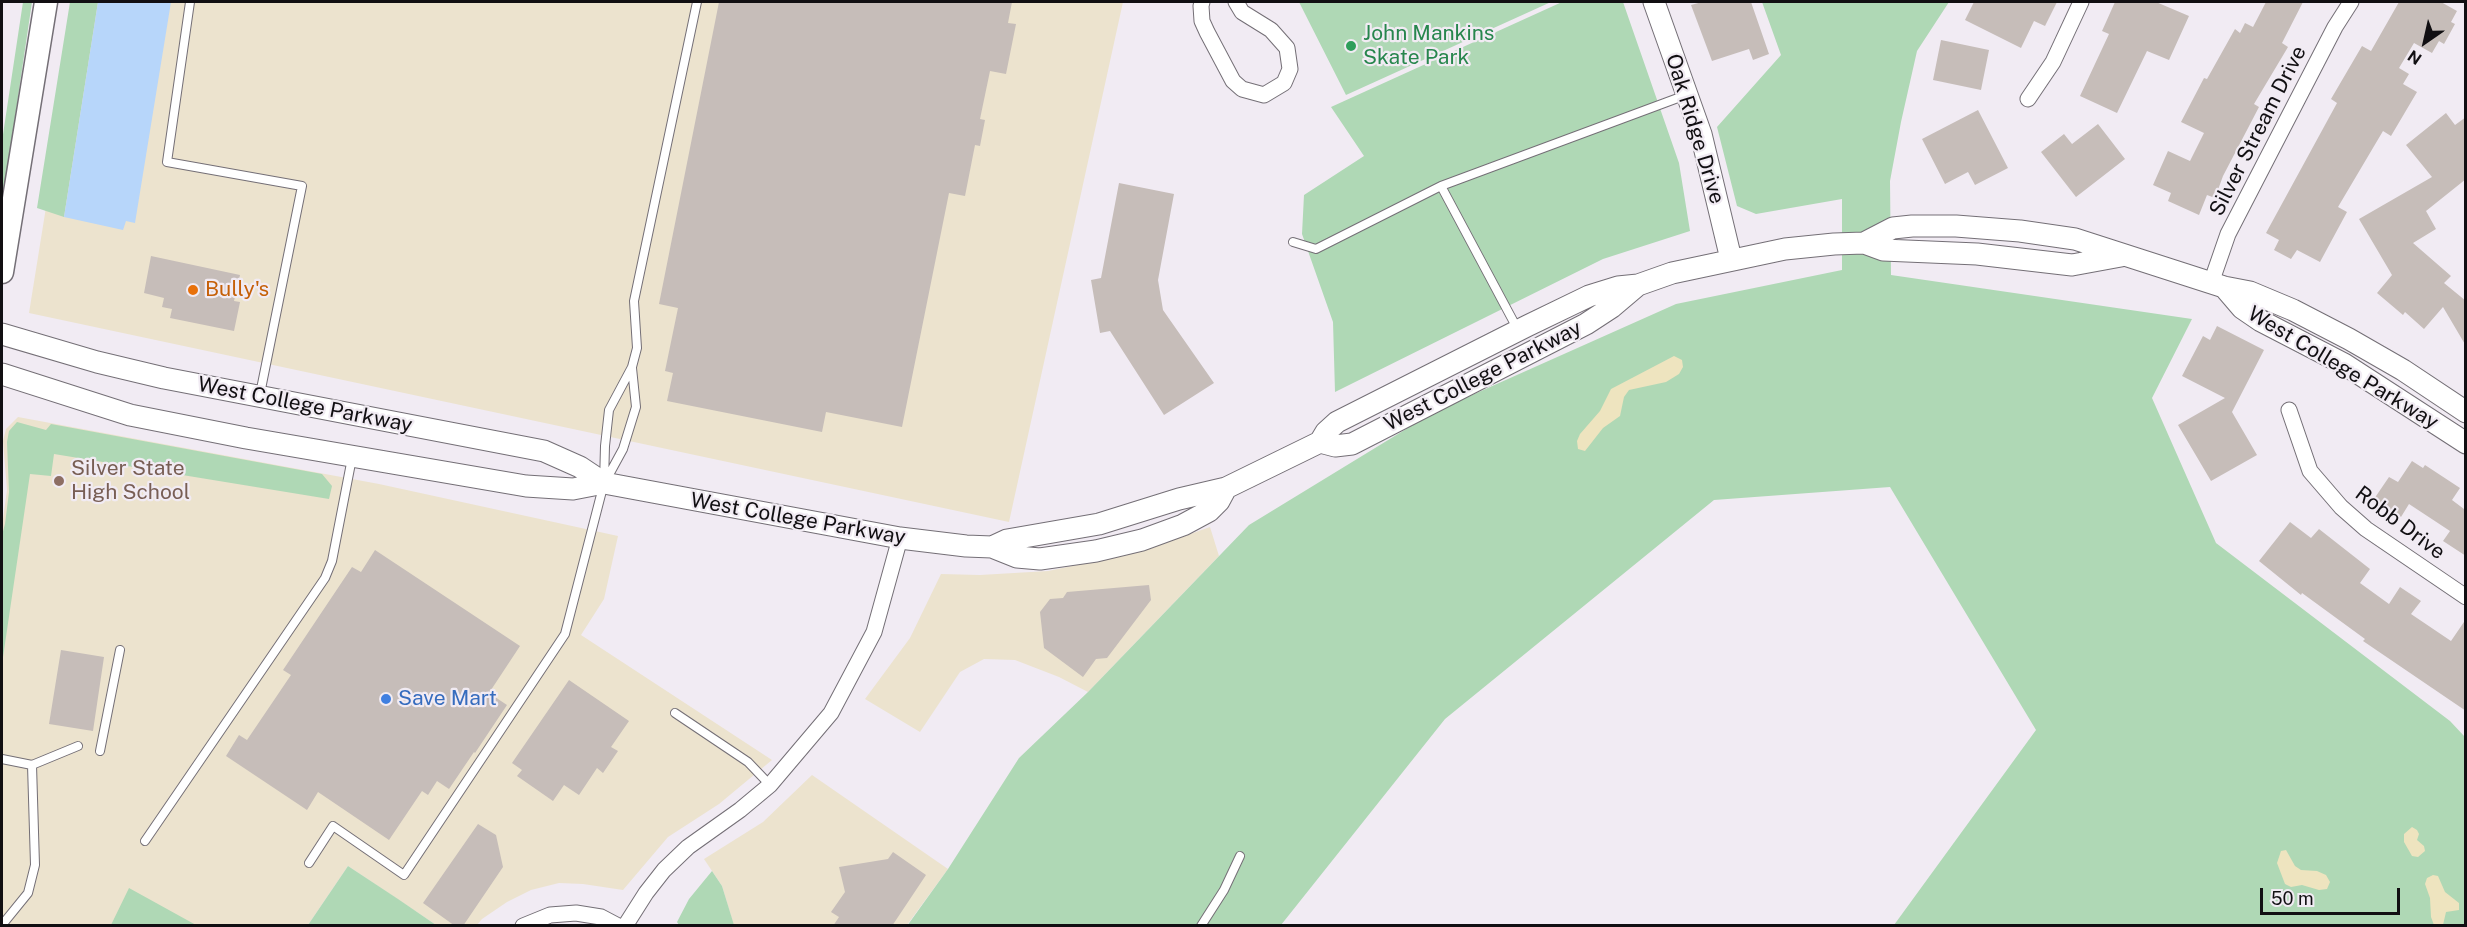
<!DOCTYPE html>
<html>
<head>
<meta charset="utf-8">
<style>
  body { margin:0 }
  #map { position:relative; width:2467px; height:927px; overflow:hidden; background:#f1ebf3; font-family:"Public Sans",sans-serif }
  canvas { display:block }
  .frame { position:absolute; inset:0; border:3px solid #110f12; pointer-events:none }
  .north { position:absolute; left:2395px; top:12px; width:60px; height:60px; -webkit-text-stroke:4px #f1ebf3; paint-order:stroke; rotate:214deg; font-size:16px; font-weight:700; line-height:24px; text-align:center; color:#110f12 }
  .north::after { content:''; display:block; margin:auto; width:21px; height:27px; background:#110f12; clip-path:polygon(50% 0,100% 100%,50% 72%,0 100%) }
  .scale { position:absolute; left:2260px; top:888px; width:140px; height:27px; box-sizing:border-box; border:3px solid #110f12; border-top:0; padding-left:8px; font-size:18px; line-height:21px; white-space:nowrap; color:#110f12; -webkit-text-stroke:4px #f1ebf3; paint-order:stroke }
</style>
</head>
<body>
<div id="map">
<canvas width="2467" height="927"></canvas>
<div class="frame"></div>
<div class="north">N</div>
<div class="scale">50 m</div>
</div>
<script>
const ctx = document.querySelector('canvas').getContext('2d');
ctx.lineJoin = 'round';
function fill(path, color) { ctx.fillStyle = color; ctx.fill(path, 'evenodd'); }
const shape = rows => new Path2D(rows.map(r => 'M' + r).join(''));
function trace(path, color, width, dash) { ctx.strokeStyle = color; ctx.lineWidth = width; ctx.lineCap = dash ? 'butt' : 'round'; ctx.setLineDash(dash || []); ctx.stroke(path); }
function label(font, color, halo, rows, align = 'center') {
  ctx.font = font + ' "Public Sans",sans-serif'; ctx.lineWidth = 4.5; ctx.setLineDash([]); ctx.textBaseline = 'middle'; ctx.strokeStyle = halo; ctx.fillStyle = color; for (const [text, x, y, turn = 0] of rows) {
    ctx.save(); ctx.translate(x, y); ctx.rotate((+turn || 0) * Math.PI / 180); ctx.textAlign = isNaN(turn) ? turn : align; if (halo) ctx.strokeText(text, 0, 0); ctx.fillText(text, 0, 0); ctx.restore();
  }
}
fill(shape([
  [79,2,1123,2,1009,522,29,313],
  [18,417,379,484,618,536,604,599,581,635,772,760,719,804,668,837,623,890,583,884,559,883,531,890,507,902,482,919,477,925,436,925,348,866,308,925,2,926,2,526,7,490,3,441,6,429],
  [1210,527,1219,556,1088,692,1059,677,1015,660,984,659,960,672,920,732,865,699,910,638,941,574,980,575,1048,571,1139,552],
  [812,775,948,869,907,925,734,926,722,886,704,859,763,822]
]), '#ece3ce');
fill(shape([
  [23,2,32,2,2,205,2,141],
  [70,2,98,2,64,217,37,208],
  [1299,2,1551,2,1346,95],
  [1562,2,1623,2,1679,163,1690,231,1603,259,1335,392,1333,322,1302,234,1304,195,1364,156,1331,107],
  [1762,2,1949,2,1917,51,1901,122,1890,181,1891,275,2192,319,2152,398,2216,543,2450,721,2465,737,2465,925,1894,925,2036,730,1890,487,1714,500,1445,719,1281,925,907,926,948,869,1019,758,1088,692,1249,525,1434,412,1676,304,1842,270,1842,199,1756,214,1737,206,1717,127,1781,55],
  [17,422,46,430,51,424,322,474,332,486,329,499,54,454,51,476,30,474,2,664,2,535,5,524,9,492,7,442,9,431],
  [348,866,398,899,436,925,308,925],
  [712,871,722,886,734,925,679,925,677,922,689,899],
  [129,888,196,925,111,925]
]), '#afd8b5');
fill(shape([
  [1674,356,1682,360,1683,367,1679,374,1666,382,1629,390,1624,397,1620,416,1603,428,1585,451,1578,449,1577,441,1580,434,1600,411,1611,389],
  [2412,827,2417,830,2419,834,2417,840,2424,846,2425,851,2418,857,2412,856,2404,842,2404,834],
  [2286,850,2295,866,2301,870,2317,871,2326,875,2330,882,2327,889,2319,890,2302,885,2291,887,2285,884,2277,863,2281,851],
  [2433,875,2438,876,2445,892,2459,903,2459,910,2446,912,2443,925,2434,925,2431,917,2430,898,2425,884,2427,878]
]), '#eee4bf');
fill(shape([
  [98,2,171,2,135,223,126,221,123,230,64,217]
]), '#b7d6fa');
fill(shape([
  [719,2,1012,2,1008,23,1016,24,1006,74,990,71,980,119,985,120,980,146,975,145,965,196,949,193,902,427,826,412,822,432,667,401,673,373,665,371,678,308,659,304],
  [1702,2,1751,2,1769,54,1753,60,1749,49,1712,61,1691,5],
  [1974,2,2057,2,2045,26,2034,21,2021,48,1965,20],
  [2115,2,2156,2,2189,16,2169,60,2147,51,2117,113,2080,96,2109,34,2102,31],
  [2266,2,2303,2,2282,43,2288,47,2254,104,2259,107,2223,176,2215,198,2207,195,2199,215,2168,201,2171,193,2153,185,2168,151,2190,161,2204,133,2181,122,2204,78,2207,79,2235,29,2240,33,2245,23,2253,27],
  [2399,2,2441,2,2457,11,2451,22,2455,24,2444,44,2439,41,2432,53,2414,43,2399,68,2409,74,2403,84,2417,92,2391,136,2383,131,2338,207,2347,212,2320,262,2297,250,2291,259,2274,250,2279,240,2266,233,2337,103,2331,99,2362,46,2371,51],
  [1941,40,1989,50,1981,90,1933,80],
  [1978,110,2008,168,1975,185,1968,172,1945,184,1922,139],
  [2446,113,2455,125,2466,117,2466,179,2426,211,2436,229,2413,243,2451,276,2444,283,2466,301,2466,346,2443,307,2424,329,2405,312,2403,315,2377,293,2392,275,2359,219,2432,177,2406,145],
  [2098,124,2125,159,2076,197,2041,152,2064,134,2072,144],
  [1119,183,1174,194,1158,280,1163,310,1214,383,1164,415,1110,331,1100,333,1091,280,1101,278],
  [151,256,240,275,234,301,240,302,234,331,170,318,172,309,162,307,164,298,144,293],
  [2217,326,2264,350,2232,412,2257,455,2211,481,2178,425,2225,398,2182,376,2203,336,2210,340],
  [2412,461,2423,468,2425,465,2460,488,2452,500,2464,509,2466,507,2466,556,2443,541,2450,531,2409,504,2401,517,2374,499,2389,477,2398,482],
  [2290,522,2311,538,2319,529,2370,569,2360,583,2389,604,2400,587,2421,601,2411,614,2451,641,2466,619,2466,711,2363,641,2365,639,2302,593,2301,595,2259,561],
  [375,550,520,646,489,693,507,705,475,753,474,752,449,789,437,781,428,795,422,791,389,840,318,792,307,810,226,756,239,735,247,740,291,675,283,670,352,567,361,572],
  [1149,585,1151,600,1107,658,1096,659,1083,677,1044,648,1040,612,1050,599,1063,598,1067,592],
  [61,650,104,657,93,731,49,724],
  [569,680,629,721,611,747,618,751,603,773,597,768,579,795,564,785,553,801,517,776,522,770,512,763],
  [478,824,496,835,503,867,463,926,455,926,423,903],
  [893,852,926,875,892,926,833,926,839,917,831,912,845,892,839,867,888,859]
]), '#c6bdb9');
const lane = shape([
  [190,2,167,162,302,186,260,394],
  [1441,186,1518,330],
  [1293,242,1316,249,1441,186,1686,95],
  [605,482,623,449,636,407,632,368],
  [675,713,748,762,770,785],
  [100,751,120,650],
  [2,759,32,765,78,746],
  [145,841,325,578,332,561,352,458],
  [309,863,333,826,404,875,565,634,604,483,605,446,609,410,632,367,637,348,634,301,697,2],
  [2,925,28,893,35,865,32,765],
  [1201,926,1224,890,1240,856]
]);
const street = shape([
  [1202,2,1201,6,1202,21,1207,32,1233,81,1242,89,1264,95,1284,83,1290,69,1287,48,1271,30,1242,12,1236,2],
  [2028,99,2053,62,2081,2],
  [2211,283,2228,234,2335,27,2351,2],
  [2289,410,2310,471,2341,507,2366,529,2466,597],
  [523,926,550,915,576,913,601,917,618,926],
  [625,926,646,893,664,870,688,847,740,810,770,785,831,713,874,632,900,538]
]);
const secondary = shape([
  [1654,2,1701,134,1731,259],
  [1864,243,1893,228,1912,226,1956,226,2020,231,2075,239,2224,287,2250,292,2293,310,2349,339,2403,370,2466,412],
  [2224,287,2242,308,2261,321,2344,364,2466,443],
  [2,334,97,362,164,378,544,451,580,467,604,483,900,538,966,546,992,547,1017,557,1040,559,1096,551,1142,540,1183,525,1209,511,1219,501,1226,488],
  [2,374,130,415,246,438,526,486,573,489,604,483],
  [1320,442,1335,446,1352,444,1586,324,1612,307,1638,285],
  [992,547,1007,540,1099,524,1179,499,1226,488,1320,442,1326,432,1337,422,1527,326,1589,296,1618,287,1638,285,1672,273,1785,249,1834,244,1864,243,1883,250,1977,254,2072,265,2121,256]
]);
const primary = shape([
  [2,272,46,2]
]);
trace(lane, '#746f76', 10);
trace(street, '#746f76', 17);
trace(secondary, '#746f76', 23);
trace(primary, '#746f76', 25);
trace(lane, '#fff', 8);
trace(street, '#fff', 15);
trace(secondary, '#fff', 21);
trace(primary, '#fff', 22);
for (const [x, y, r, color] of [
  [1351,46,6,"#2e9e5b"],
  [193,290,6,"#e8710a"],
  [59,481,6,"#8d6e63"],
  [386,699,6,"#3f7fe0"]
]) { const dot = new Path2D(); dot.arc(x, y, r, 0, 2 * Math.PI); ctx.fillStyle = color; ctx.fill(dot); trace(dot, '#f1ebf3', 2); }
label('21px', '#27864d', '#f1ebf3', [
  ["John Mankins",1363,34],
  ["Skate Park",1363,58]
], 'left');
label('21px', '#110f12', '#f1ebf3', [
  ["Oak Ridge Drive",1695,129,73],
  ["Silver Stream Drive",2258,131,-63],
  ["West College Parkway",2343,368,31],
  ["West College Parkway",1483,376,-27],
  ["West College Parkway",305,405,11],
  ["West College Parkway",798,519,10],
  ["Robb Drive",2400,523,37]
]);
label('21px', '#c56008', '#f1ebf3', [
  ["Bully's",205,290]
], 'left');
label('21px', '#785e54', '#f1ebf3', [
  ["Silver State",71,469],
  ["High School",71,493]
], 'left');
label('21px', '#366cbe', '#f1ebf3', [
  ["Save Mart",398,699]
], 'left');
</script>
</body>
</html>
